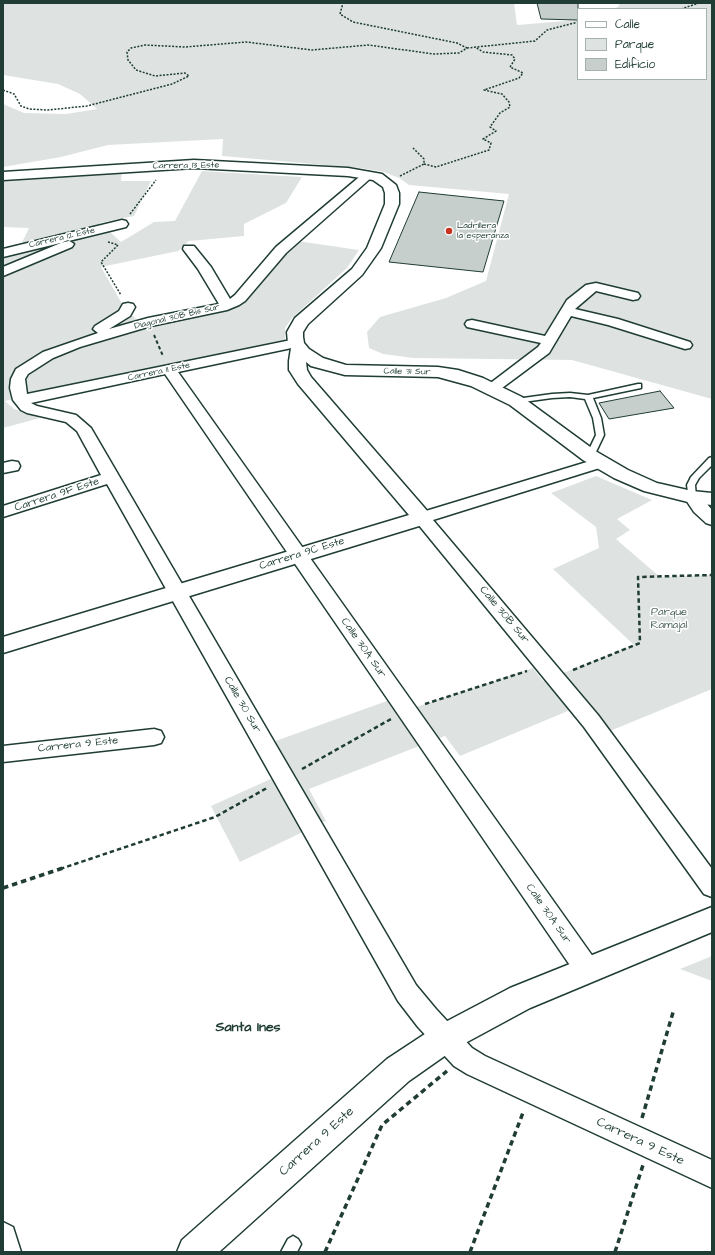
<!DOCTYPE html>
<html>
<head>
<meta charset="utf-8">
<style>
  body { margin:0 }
  #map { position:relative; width:715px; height:1255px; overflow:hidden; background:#fff; font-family:"Architects Daughter",sans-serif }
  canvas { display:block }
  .frame { position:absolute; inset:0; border:4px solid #1f3d34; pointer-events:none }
  .legend { position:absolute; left:577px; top:8px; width:130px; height:72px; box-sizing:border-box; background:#fff; border:1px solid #a5b1ae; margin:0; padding:5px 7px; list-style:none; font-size:12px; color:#1f3d34 }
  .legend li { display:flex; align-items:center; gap:8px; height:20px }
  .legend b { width:20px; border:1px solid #a5b1ae }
</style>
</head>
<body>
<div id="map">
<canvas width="715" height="1255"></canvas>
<div class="frame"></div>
<ul class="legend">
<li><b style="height:5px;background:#fff"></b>Calle</li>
<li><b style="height:11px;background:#dee3e2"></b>Parque</li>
<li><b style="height:11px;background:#c7cfcc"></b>Edificio</li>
</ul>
</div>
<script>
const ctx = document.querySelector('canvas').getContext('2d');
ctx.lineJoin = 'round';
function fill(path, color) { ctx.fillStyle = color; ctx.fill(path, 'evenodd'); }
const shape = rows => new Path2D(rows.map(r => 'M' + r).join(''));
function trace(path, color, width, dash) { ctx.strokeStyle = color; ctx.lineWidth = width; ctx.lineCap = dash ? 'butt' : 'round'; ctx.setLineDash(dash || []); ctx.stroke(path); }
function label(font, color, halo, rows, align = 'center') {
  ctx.font = font + ' "Architects Daughter",sans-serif'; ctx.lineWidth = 3; ctx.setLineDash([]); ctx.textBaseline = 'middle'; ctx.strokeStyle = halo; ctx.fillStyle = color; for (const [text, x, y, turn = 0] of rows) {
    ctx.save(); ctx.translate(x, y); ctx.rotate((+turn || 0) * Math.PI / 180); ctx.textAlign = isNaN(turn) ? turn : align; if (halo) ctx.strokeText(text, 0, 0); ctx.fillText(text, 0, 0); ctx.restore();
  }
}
fill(shape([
  [3,3,514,3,517,25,578,20,578,79,706,79,706,9,612,9,618,7,620,3,712,3,712,399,572,360,413,358,383,354,369,348,367,332,380,317,446,298,486,281,509,194,409,185,399,178,384,172,360,168,222,156,223,139,108,145,61,157,3,167,3,104,24,113,66,114,97,109,80,94,58,84,3,75],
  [202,171,302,177,286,203,244,224,244,236,189,241,178,251,101,267,125,309,144,326,224,309,297,241,359,250,347,268,292,318,285,328,285,340,5,401,14,409,40,418,3,428,3,258,17,253,29,228,3,227,3,181,122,172,121,181,151,181,134,216,100,223,121,242,154,222,175,221],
  [596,476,652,500,617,519,630,530,616,539,660,577,712,575,712,689,610,731,587,703,460,756,445,736,309,789,326,821,240,862,211,806,275,777,256,748,398,697,407,710,533,668,543,681,634,645,553,569,599,548,596,527,551,493],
  [712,956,712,981,680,969]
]), '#dee3e2');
const building = shape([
  [537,3,578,3,578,20,541,19,537,3],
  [419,192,504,201,483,272,389,262,419,192],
  [660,391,674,408,609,419,599,403,660,391]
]);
fill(building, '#c7cfcc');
trace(building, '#1f3d34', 1);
const lane = shape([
  [638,384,641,384,641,388,593,398,601,418,604,435,594,456,590,459,586,456,596,435,593,418,585,399,570,397,552,398,516,403,512,401,516,399,552,394,570,393,588,395,638,384],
  [712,457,712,465,699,478,695,485,696,497,695,499,689,499,687,485,691,477,709,458,712,457],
  [293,1236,298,1239,301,1244,297,1252,281,1252,288,1239,293,1236]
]);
const street = shape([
  [368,172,372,173,374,175,372,177,286,253,245,301,239,305,227,310,151,326,80,347,53,358,28,374,25,379,27,394,296,339,301,340,303,343,301,346,178,372,596,961,599,969,596,977,587,980,578,977,165,374,31,403,37,406,76,415,91,428,416,985,436,1009,472,1048,485,1056,712,1160,712,1188,467,1074,454,1066,418,1027,398,1001,107,484,3,517,3,506,101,475,77,431,66,422,27,413,21,410,13,400,10,388,11,379,16,369,43,352,98,333,93,329,95,326,119,311,123,304,128,303,133,304,135,307,130,316,109,329,148,318,219,304,198,269,183,249,184,246,194,246,211,267,230,299,235,295,276,247,364,173,368,172],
  [122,220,126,221,128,224,126,227,3,257,3,249,122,220],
  [68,240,74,244,72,247,3,276,3,267,68,240],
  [596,283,638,293,640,296,638,299,633,300,596,291,575,309,618,319,690,342,692,345,690,348,685,349,608,325,571,316,549,353,498,391,488,391,485,388,488,385,538,347,541,343,467,327,465,324,467,321,472,320,545,336,567,300,586,285,596,283],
  [600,458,606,460,608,463,606,466,433,520,598,715,712,869,712,897,704,894,584,727,413,518,416,514,600,458],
  [12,461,18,462,20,466,18,470,3,473,3,463,12,461],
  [692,492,698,493,712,510,712,525,706,523,694,512,684,497,686,493,692,492],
  [154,729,161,731,164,737,161,743,154,745,3,762,3,746,154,729],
  [3,1222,13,1227,21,1252,3,1252,3,1222]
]);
const secondary = shape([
  [194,160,348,168,382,174,396,185,399,193,399,204,381,248,362,275,308,324,303,332,303,337,304,343,309,349,323,358,346,365,438,367,458,370,483,378,522,397,597,452,628,470,657,483,692,491,712,493,712,505,692,503,644,491,614,478,583,460,510,405,471,386,438,377,345,375,311,366,306,362,307,370,311,377,429,513,432,518,429,523,3,653,3,637,409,515,298,384,289,370,289,361,291,348,288,343,287,332,295,318,352,269,367,248,385,204,385,193,383,187,373,180,348,176,194,168,3,180,3,172,194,160],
  [712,907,712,932,530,1008,456,1048,409,1081,219,1252,177,1252,182,1240,387,1059,434,1028,510,988,712,907]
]);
trace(lane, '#1f3d34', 3);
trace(street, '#1f3d34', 3);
trace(secondary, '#1f3d34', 3);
trace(shape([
  [681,9,699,3],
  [467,48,535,41,547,30,578,22],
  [3,90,14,94,21,106,29,109,48,110,87,106,172,84,189,76,185,73,155,76,136,70,128,60,127,52,131,48,145,45,185,47,246,42,312,50,368,45,434,54,459,53,467,48,457,43,353,22,340,14,343,3],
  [424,164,436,167,489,150,491,143,483,139,496,131,490,127,500,113,510,107,509,102,502,94,484,90,519,78,523,73,510,67,515,59,512,55,483,52,475,47],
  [400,176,424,164,424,159,413,148],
  [130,214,156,180],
  [108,242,118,245,101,262,121,295]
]), '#1f3d34', 1.5, [2, 1.5]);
trace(shape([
  [154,335,163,356]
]), '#1f3d34', 2, [3.5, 2.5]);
trace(shape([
  [573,670,640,643,638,577,712,575],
  [425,704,527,671],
  [302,769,391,719],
  [60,869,215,817,267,788]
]), '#1f3d34', 2.5, [4.5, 3]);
trace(shape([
  [3,888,63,868],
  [642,1118,674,1009],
  [325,1252,382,1125,447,1071],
  [470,1252,524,1110],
  [615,1252,643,1165]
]), '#1f3d34', 3.5, [5.5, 4]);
fill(lane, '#fff');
fill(street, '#fff');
fill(secondary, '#fff');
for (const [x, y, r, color] of [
  [449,231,4,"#c8321e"]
]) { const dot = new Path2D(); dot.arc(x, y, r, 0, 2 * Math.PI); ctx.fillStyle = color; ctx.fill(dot); trace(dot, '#fff', 1.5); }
label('9px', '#1f3d34', '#fff', [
  ["Carrera 13 Este",186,166,-1],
  ["Carrera 12 Este",62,238,-13],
  ["Diagonal 30B Bis Sur",177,317,-13],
  ["Carrera 11 Este",159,372,-12],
  ["Calle 31 Sur",407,372,1]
]);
label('9px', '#1f3d34', '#fff', [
  ["Ladrillera",457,226],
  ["la esperanza",457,236]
], 'left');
label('11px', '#1f3d34', '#fff', [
  ["Carrera 9F Este",57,495,-18],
  ["Carrera 9C Este",302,554,-17],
  ["Calle 30B Sur",504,615,50],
  ["Calle 30A Sur",363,648,55],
  ["Calle 30 Sur",242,705,60],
  ["Carrera 9 Este",78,745,-6],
  ["Calle 30A Sur",548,914,55]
]);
label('11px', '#455e57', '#fff', [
  ["Parque",669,613],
  ["Ramajal",669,626]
]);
label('13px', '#1f3d34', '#fff', [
  ["Carrera 9 Este",317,1142,-42],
  ["Carrera 9 Este",640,1142,25]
]);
label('bold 14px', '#1f3d34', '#fff', [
  ["Santa Ines",248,1028]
]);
</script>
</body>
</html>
